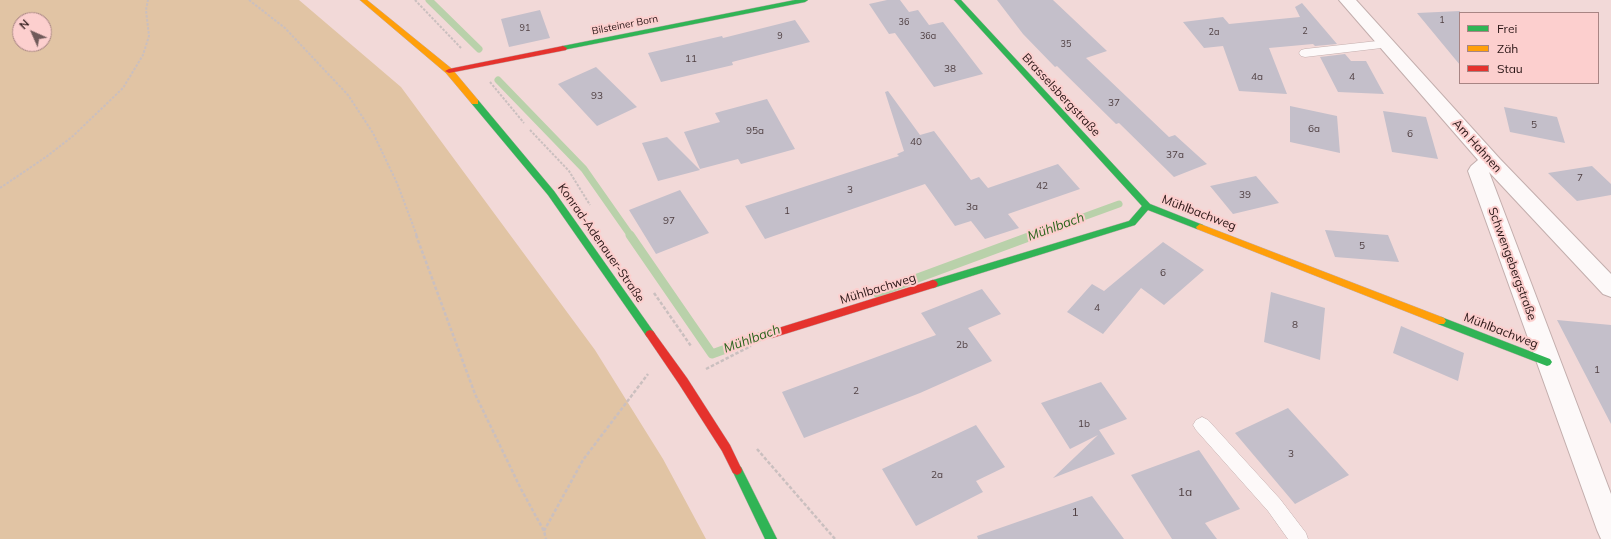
<!DOCTYPE html>
<html>
<head>
<meta charset="utf-8">
<style>
  body { margin:0 }
  #map { position:relative; width:1611px; height:539px; overflow:hidden; background:#f2d9d8; font-family:Mulish,sans-serif }
  canvas { display:block }
  .legend { position:absolute; left:1459px; top:12px; width:140px; height:72px; box-sizing:border-box; background:#fccfce; border:1px solid #a88584; margin:0; padding:5px 7px; list-style:none; font-size:12px; color:#2a1616 }
  .legend li { display:flex; align-items:center; gap:8px; height:20px }
  .legend b { width:20px; border:1px solid #a88584 }
  .north { position:absolute; left:12px; top:12px; width:40px; height:40px; box-sizing:border-box; background:#fccfce; border:1px solid #a88584; border-radius:50%; rotate:315deg; font-size:11px; font-weight:700; line-height:16px; text-align:center; color:#2a1616 }
  .north::after { content:''; display:block; margin:auto; width:14px; height:18px; background:#705a5a; clip-path:polygon(50% 0,100% 100%,50% 72%,0 100%) }
</style>
</head>
<body>
<div id="map">
<canvas width="1611" height="539"></canvas>
<ul class="legend">
<li><b style="height:5px;background:#30b455"></b>Frei</li>
<li><b style="height:5px;background:#ff9f0a"></b>Zäh</li>
<li><b style="height:5px;background:#e5322d"></b>Stau</li>
</ul>
<div class="north">N</div>
</div>
<script>
const ctx = document.querySelector('canvas').getContext('2d');
ctx.lineJoin = 'round';
function fill(path, color) { ctx.fillStyle = color; ctx.fill(path, 'evenodd'); }
const shape = rows => new Path2D(rows.map(r => 'M' + r).join(''));
function trace(path, color, width, dash) { ctx.strokeStyle = color; ctx.lineWidth = width; ctx.lineCap = dash ? 'butt' : 'round'; ctx.setLineDash(dash || []); ctx.stroke(path); }
function label(font, color, halo, rows, align = 'center') {
  ctx.font = font + ' Mulish,sans-serif'; ctx.lineWidth = 4; ctx.setLineDash([]); ctx.textBaseline = 'middle'; ctx.strokeStyle = halo; ctx.fillStyle = color; for (const [text, x, y, turn = 0] of rows) {
    ctx.save(); ctx.translate(x, y); ctx.rotate((+turn || 0) * Math.PI / 180); ctx.textAlign = isNaN(turn) ? turn : align; if (halo) ctx.strokeText(text, 0, 0); ctx.fillText(text, 0, 0); ctx.restore();
  }
}
fill(shape([
  [0,0,299,0,401,87,595,350,663,459,706,539,0,539],
  [20,20,44,20,44,44,20,44]
]), '#e1c4a4');
trace(shape([
  [429,0,479,49],
  [498,80,584,169,631,236],
  [1031,236,1119,204]
]), '#b9d1aa', 7);
trace(shape([
  [630,235,712,354,770,333],
  [877,293,1034,235]
]), '#b9d1aa', 9);
fill(shape([
  [887,0,900,0,909,12,918,10,929,25,943,22,983,74,934,87,895,33,889,34,869,4],
  [997,0,1053,0,1107,51,1086,58,1169,137,1175,135,1207,164,1174,177,1119,123,1116,124,1057,66,1055,67,1023,34],
  [1302,3,1337,44,1315,46,1313,44,1269,48,1287,94,1239,91,1223,46,1204,48,1183,22,1223,17,1229,24,1300,17,1295,7],
  [540,10,550,38,509,47,501,19],
  [1460,11,1460,65,1417,13],
  [795,20,810,42,732,62,733,65,661,82,648,53,722,36,723,38],
  [1345,54,1351,61,1366,61,1384,94,1338,92,1320,57],
  [596,67,637,107,597,126,558,84],
  [888,91,920,135,934,131,971,180,979,177,988,188,1058,164,1080,189,1008,214,1019,228,985,239,971,221,955,226,925,184,765,239,745,206,899,156,897,154,904,151,885,92],
  [767,99,795,149,741,164,738,159,700,169,684,132,720,122,715,113],
  [1290,106,1337,116,1340,153,1290,142],
  [1504,107,1557,117,1565,143,1510,132],
  [1383,111,1426,117,1438,159,1392,152],
  [667,137,700,170,658,181,642,143],
  [1592,166,1611,184,1611,195,1577,201,1548,173],
  [1256,176,1279,203,1233,214,1210,186],
  [680,190,709,233,656,254,629,210],
  [1325,230,1388,235,1399,262,1335,257],
  [1163,242,1204,270,1164,305,1141,288,1103,334,1067,312,1092,284,1104,291],
  [982,289,1001,314,968,328,992,361,920,393,804,438,782,392,936,335,921,313],
  [1271,292,1325,308,1320,360,1264,342],
  [1557,320,1611,325,1611,424],
  [1401,326,1464,353,1458,381,1393,353],
  [1101,382,1127,419,1099,430,1115,454,1053,478,1098,435,1070,449,1041,403],
  [1288,408,1349,475,1295,504,1235,433],
  [976,425,1005,467,976,481,983,492,916,526,882,469],
  [1199,450,1240,509,1205,523,1217,539,1172,539,1131,475],
  [1092,496,1124,539,978,539,977,536]
]), '#c4bfca');
const lane = shape([
  [1386,40,1390,41,1392,44,1390,47,1305,57,1301,56,1299,53,1301,50,1305,49,1386,40],
  [1202,417,1208,420,1280,499,1306,533,1308,539,1288,539,1268,511,1196,430,1193,425,1196,420,1202,417]
]);
const street = shape([
  [1339,0,1356,0,1500,159,1611,274,1611,297,1603,294,1489,172,1611,494,1611,539,1601,539,1597,530,1468,171,1471,166,1478,160,1339,0]
]);
const fast = shape([
  [795,0,808,0,805,2,563,50,559,48,563,46,795,0],
  [954,0,961,0,1150,204,1203,225,1204,227,1203,229,1197,229,1148,210,1135,225,933,288,930,287,928,284,930,281,1129,221,1142,206,954,0],
  [475,99,478,100,554,191,653,331,655,334,653,337,650,338,647,337,548,195,472,104,471,102,475,99],
  [1441,317,1550,359,1552,362,1550,365,1547,366,1438,324,1436,321,1438,318,1441,317],
  [737,465,741,467,777,539,765,539,732,470,733,467,737,465]
]);
const slow = shape([
  [360,0,367,0,452,69,478,100,478,104,472,104,446,73,360,0],
  [1200,224,1444,318,1446,321,1444,324,1438,324,1197,229,1196,227,1200,224]
]);
const jam = shape([
  [563,46,567,48,566,50,449,73,445,71,449,69,563,46],
  [933,280,936,281,938,284,936,287,772,338,769,337,767,334,769,331,772,330,933,280],
  [650,330,653,331,687,378,730,445,742,470,741,473,737,475,733,473,722,451,679,384,647,337,645,334,647,331,650,330]
]);
trace(lane, '#c3aead', 1);
trace(street, '#c3aead', 2);
trace(fast, '#c3aead', 1);
trace(slow, '#c3aead', 1);
trace(jam, '#c3aead', 1);
trace(shape([
  [249,0,285,28,348,95,373,133,397,183,417,236],
  [415,0,462,49],
  [490,82,524,123],
  [530,130,569,171,590,205],
  [0,188,46,157,73,136,123,88,143,55,149,36,146,10,148,0]
]), '#cabfbf', 2, [2.5, 1.5]);
trace(shape([
  [416,235,475,394,521,489,544,531,546,539],
  [654,293,691,346],
  [706,369,751,346],
  [757,449,835,539],
  [544,531,583,460,648,374]
]), '#cabfbf', 2.5, [3.5, 2]);
fill(lane, '#fdf9f9');
fill(street, '#fdf9f9');
fill(fast, '#30b455');
fill(slow, '#ff9f0a');
fill(jam, '#e5322d');
label('9px', '#504043', null, [
  ["1",1442,20],
  ["36",904,22],
  ["91",525,28],
  ["2",1305,31],
  ["2a",1214,32],
  ["9",780,36],
  ["36a",928,36],
  ["35",1066,44]
]);
label('10px', '#2a1616', '#fccfce', [
  ["Bilsteiner Born",625,25,-11]
]);
label('10px', '#504043', null, [
  ["11",691,59],
  ["38",950,69],
  ["4a",1257,77],
  ["4",1352,77],
  ["93",597,96],
  ["37",1114,103],
  ["5",1534,125],
  ["6a",1314,129],
  ["95a",755,131],
  ["6",1410,134],
  ["40",916,142],
  ["37a",1175,155],
  ["7",1580,178],
  ["42",1042,186],
  ["3",850,190],
  ["39",1245,195],
  ["3a",972,207],
  ["1",787,211],
  ["97",669,221],
  ["5",1362,246],
  ["6",1163,273],
  ["4",1097,308],
  ["8",1295,325],
  ["2b",962,345],
  ["1",1597,370],
  ["2",856,391],
  ["1b",1084,424],
  ["3",1291,454],
  ["2a",937,475]
]);
label('12px', '#2a1616', '#fccfce', [
  ["Brasselsbergstraße",1061,95,47],
  ["Am Hahnen",1477,146,48],
  ["Mühlbachweg",1199,213,21],
  ["Konrad-Adenauer-Straße",601,243,55],
  ["Schwengebergstraße",1512,264,70],
  ["Mühlbachweg",878,289,-17],
  ["Mühlbachweg",1501,331,21]
]);
label('12px', '#504043', null, [
  ["1a",1185,492],
  ["1",1075,512]
]);
label('italic 13px', '#2b641c', '#fccfce', [
  ["Mühlbach",1056,227,-20],
  ["Mühlbach",752,339,-20]
]);
</script>
</body>
</html>
